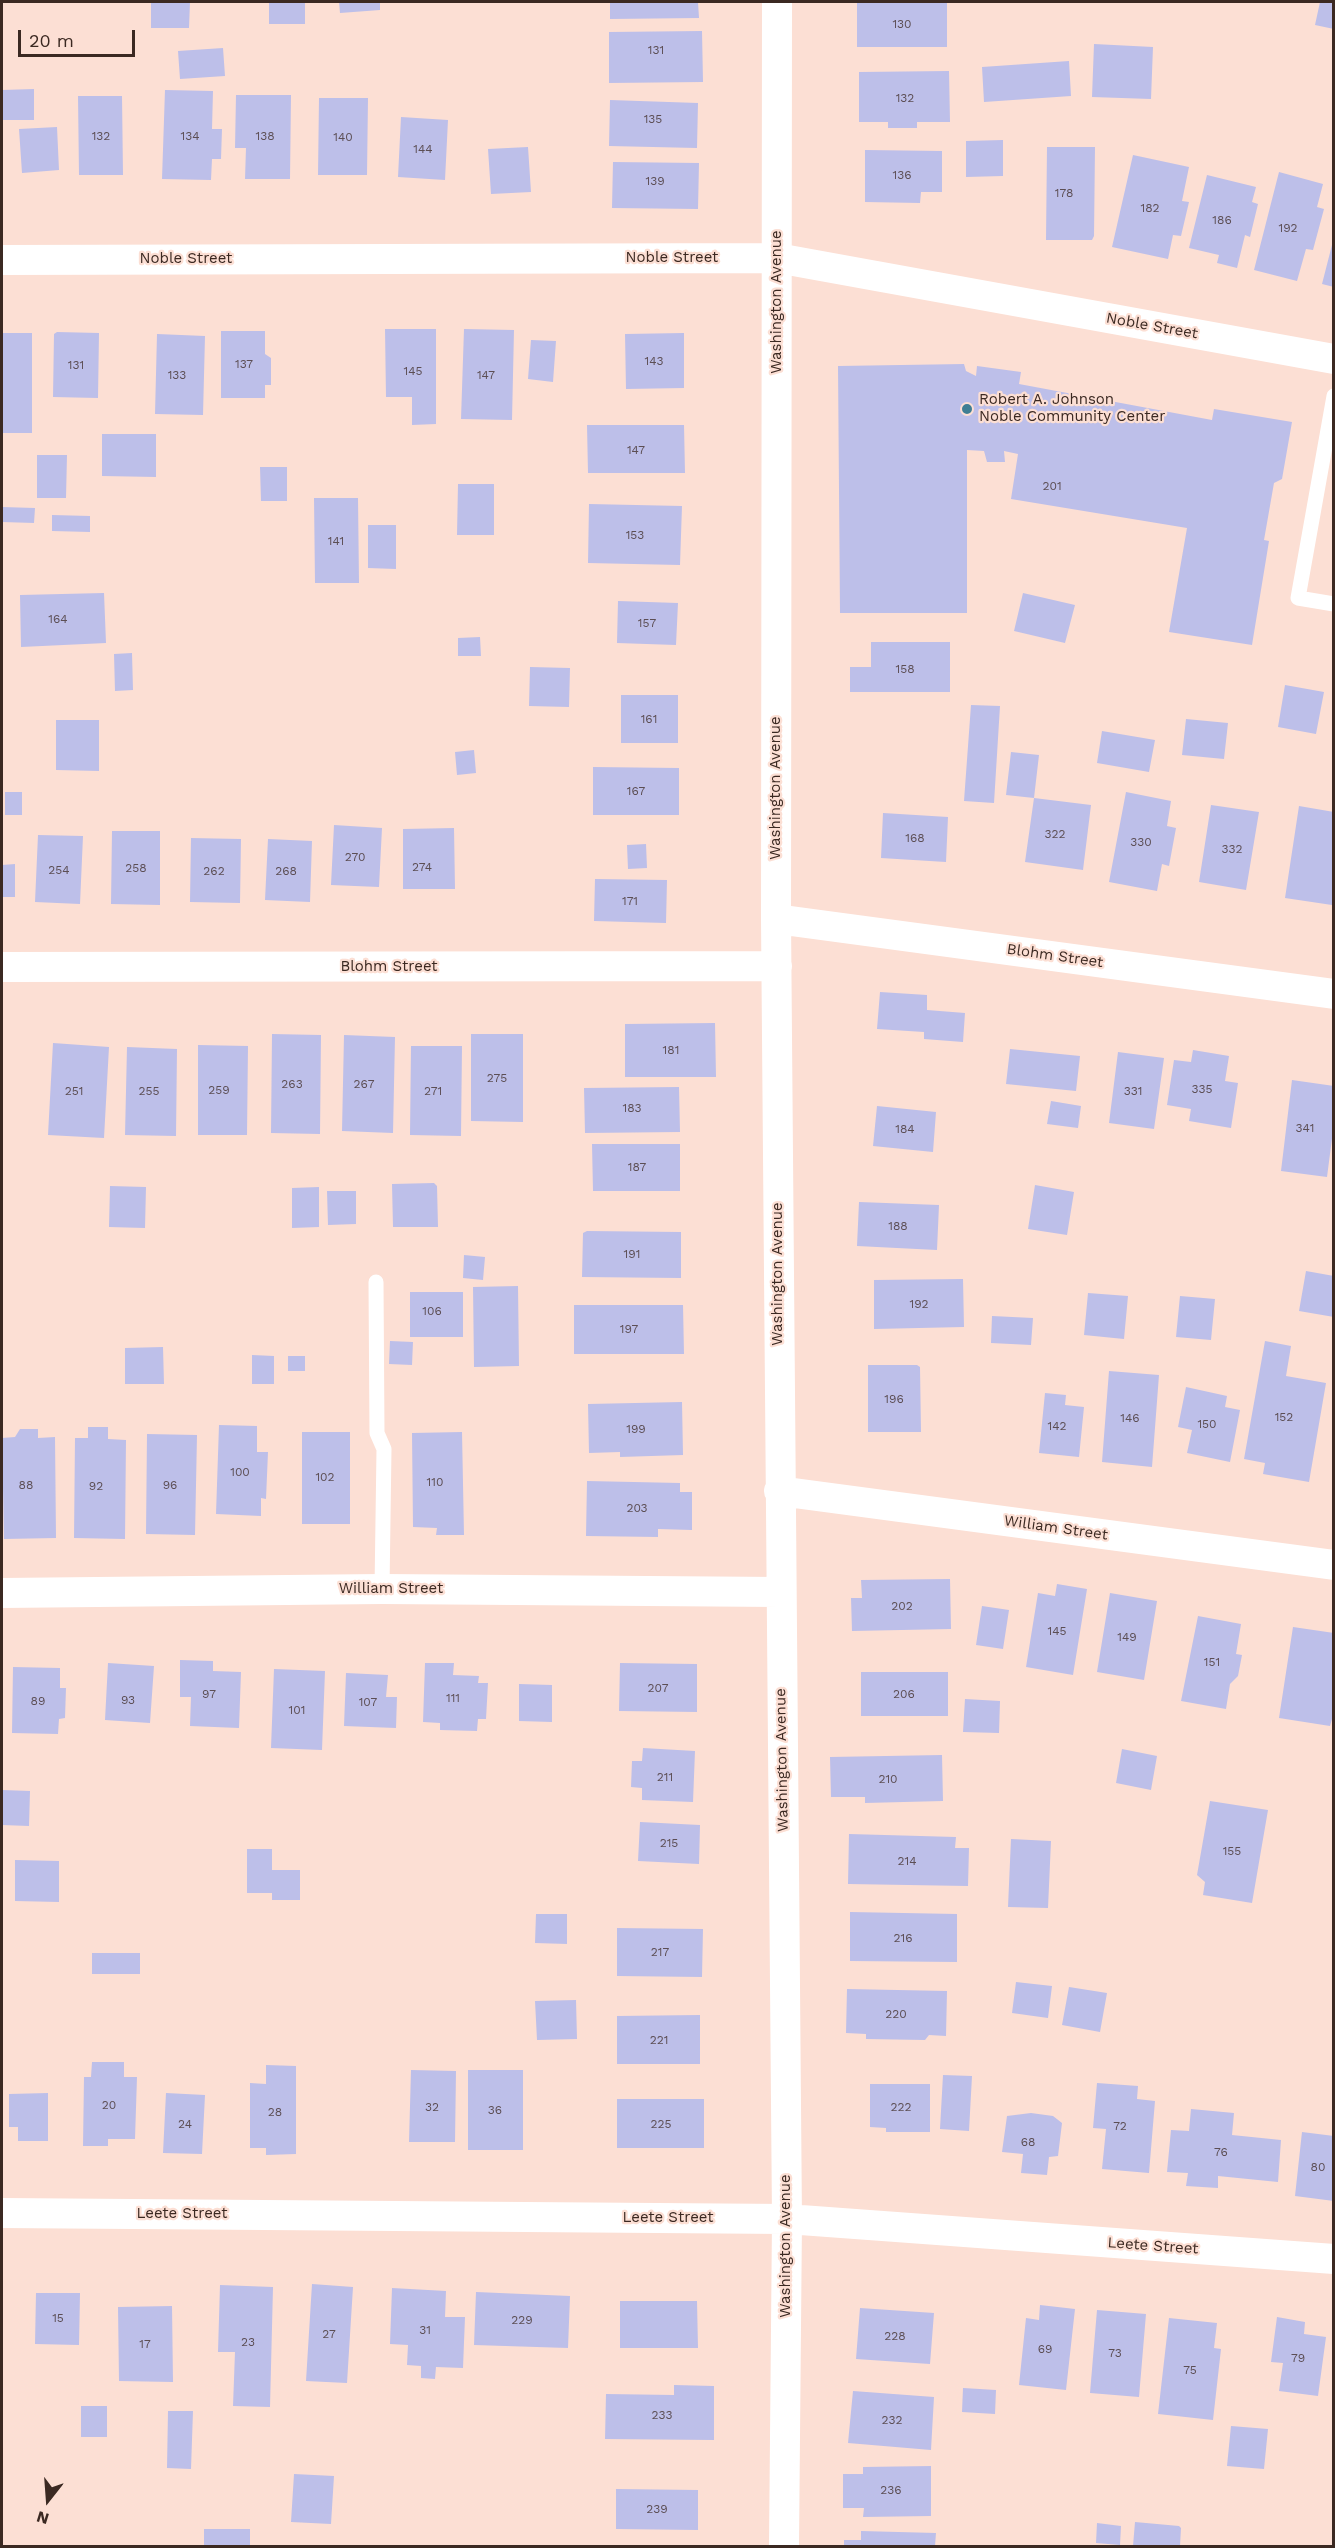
<!DOCTYPE html>
<html>
<head>
<meta charset="utf-8">
<style>
  body { margin:0 }
  #map { position:relative; width:1335px; height:2548px; overflow:hidden; background:#fcdfd4; font-family:"Work Sans",sans-serif }
  canvas { display:block }
  .frame { position:absolute; inset:0; border:3px solid #3b2922; pointer-events:none }
  .north { position:absolute; left:18px; top:2470px; width:60px; height:60px; -webkit-text-stroke:4px #fcdfd4; paint-order:stroke; rotate:197deg; font-size:16px; font-weight:700; line-height:24px; text-align:center; color:#3b2922 }
  .north::after { content:''; display:block; margin:auto; width:21px; height:27px; background:#3b2922; clip-path:polygon(50% 0,100% 100%,50% 72%,0 100%) }
  .scale { position:absolute; left:18px; top:30px; width:117px; height:27px; box-sizing:border-box; border:3px solid #3b2922; border-top:0; padding-left:8px; font-size:18px; line-height:21px; white-space:nowrap; color:#3b2922; -webkit-text-stroke:4px #fcdfd4; paint-order:stroke }
</style>
</head>
<body>
<div id="map">
<canvas width="1335" height="2548"></canvas>
<div class="frame"></div>
<div class="north">N</div>
<div class="scale">20 m</div>
</div>
<script>
const ctx = document.querySelector('canvas').getContext('2d');
ctx.lineJoin = 'round';
function fill(path, color) { ctx.fillStyle = color; ctx.fill(path, 'evenodd'); }
const shape = rows => new Path2D(rows.map(r => 'M' + r).join(''));
function trace(path, color, width, dash) { ctx.strokeStyle = color; ctx.lineWidth = width; ctx.lineCap = dash ? 'butt' : 'round'; ctx.setLineDash(dash || []); ctx.stroke(path); }
function label(font, color, halo, rows, align = 'center') {
  ctx.font = font + ' "Work Sans",sans-serif'; ctx.lineWidth = 4.5; ctx.setLineDash([]); ctx.textBaseline = 'middle'; ctx.strokeStyle = halo; ctx.fillStyle = color; for (const [text, x, y, turn = 0] of rows) {
    ctx.save(); ctx.translate(x, y); ctx.rotate((+turn || 0) * Math.PI / 180); ctx.textAlign = isNaN(turn) ? turn : align; if (halo) ctx.strokeText(text, 0, 0); ctx.fillText(text, 0, 0); ctx.restore();
  }
}
fill(shape([
  [151,2,190,2,189,28,151,28],
  [269,2,305,2,305,24,269,24],
  [339,2,380,2,380,10,340,13],
  [610,2,698,2,699,18,610,19],
  [857,2,947,2,947,47,857,47],
  [1320,2,1334,2,1334,29,1315,25],
  [702,31,703,82,609,83,609,32],
  [1094,44,1153,47,1151,99,1092,97],
  [223,48,225,76,180,79,178,51],
  [1069,61,1071,96,984,102,982,67],
  [949,71,950,122,917,122,917,128,888,128,888,122,859,122,859,72],
  [34,89,34,120,2,120,2,90],
  [165,90,213,91,212,129,222,129,221,159,212,159,211,180,162,179],
  [236,95,291,95,290,179,245,179,246,148,235,148],
  [78,96,122,96,123,175,79,175],
  [319,98,368,98,367,175,318,175],
  [610,100,698,103,697,148,609,146],
  [401,117,448,120,445,180,398,177],
  [57,127,59,170,22,173,19,129],
  [1003,140,1003,176,966,177,966,141],
  [528,147,531,192,491,194,488,149],
  [1047,147,1095,147,1094,236,1092,240,1046,240],
  [865,150,942,151,942,192,921,192,920,203,865,202],
  [1133,155,1189,167,1182,201,1189,202,1181,236,1173,235,1168,259,1112,247],
  [613,162,699,163,698,209,612,208],
  [1279,172,1323,184,1317,207,1324,209,1313,250,1306,249,1297,281,1254,270],
  [1207,175,1256,187,1252,202,1258,204,1250,237,1245,235,1237,268,1217,263,1219,255,1189,248],
  [1333,241,1334,241,1334,287,1322,284],
  [385,329,436,329,436,424,412,425,412,397,386,397],
  [464,329,514,330,512,420,461,419],
  [221,331,265,331,265,354,271,358,271,385,265,385,265,398,221,398],
  [57,332,99,333,98,398,53,397,54,334],
  [2,333,32,333,32,433,2,433],
  [684,333,684,388,626,389,625,334],
  [157,334,205,336,203,415,155,414],
  [531,340,556,341,553,382,528,379],
  [964,364,966,371,976,376,977,366,1021,372,1019,384,1212,420,1214,409,1292,422,1282,479,1274,483,1264,540,1269,541,1252,645,1169,632,1187,528,1011,499,1018,454,1004,451,1005,462,987,462,984,451,967,450,967,613,840,613,838,366],
  [587,425,684,425,685,473,588,473],
  [102,434,156,434,156,477,102,476],
  [37,455,67,455,66,498,37,498],
  [260,467,287,467,287,501,261,501],
  [458,484,494,484,494,535,457,535],
  [314,498,358,498,359,583,315,583],
  [589,504,682,506,680,565,588,563],
  [2,507,35,508,34,523,2,522],
  [52,515,90,516,90,532,52,531],
  [368,525,396,525,396,569,368,568],
  [104,593,106,643,21,647,20,595],
  [1023,593,1075,605,1065,643,1014,631],
  [618,601,678,603,676,645,617,643],
  [480,637,481,656,458,656,458,638],
  [871,642,950,642,950,692,850,692,850,667,871,667],
  [132,653,133,690,115,691,114,654],
  [530,667,570,668,569,707,529,706],
  [1285,685,1324,692,1316,734,1278,727],
  [621,695,678,695,678,743,621,743],
  [971,705,1000,706,994,803,964,801],
  [1186,719,1228,723,1224,759,1182,755],
  [56,720,99,720,99,771,56,770],
  [1102,731,1155,740,1149,772,1097,763],
  [474,750,476,773,457,775,455,752],
  [1011,752,1039,755,1034,798,1006,795],
  [593,767,679,768,679,815,593,815],
  [5,792,22,792,22,815,5,815],
  [1126,792,1171,801,1167,826,1176,828,1169,866,1162,864,1157,891,1109,882],
  [1034,798,1091,805,1083,870,1025,862],
  [1211,805,1259,812,1246,890,1199,882],
  [1299,806,1334,812,1332,905,1285,898],
  [883,813,948,817,946,862,881,858],
  [334,825,382,828,379,887,331,885],
  [454,828,455,889,403,889,403,829],
  [112,831,160,831,160,905,111,904],
  [38,835,83,836,80,904,35,902],
  [191,838,241,839,240,903,190,902],
  [268,839,312,841,310,902,265,900],
  [646,844,647,868,628,869,627,845],
  [15,864,15,897,2,897,2,865],
  [595,879,667,880,666,923,594,921],
  [880,992,927,995,927,1010,965,1013,963,1042,924,1039,924,1032,877,1029],
  [715,1023,716,1077,625,1077,625,1024],
  [272,1034,321,1035,320,1134,271,1133],
  [471,1034,523,1034,523,1122,471,1121],
  [344,1035,395,1037,393,1133,342,1131],
  [53,1043,109,1047,104,1138,48,1135],
  [198,1045,248,1046,247,1135,198,1135],
  [411,1046,462,1046,461,1136,410,1135],
  [127,1047,177,1049,176,1136,125,1135],
  [1010,1049,1080,1056,1076,1091,1006,1084],
  [1193,1050,1229,1056,1225,1081,1238,1083,1231,1128,1189,1121,1191,1109,1167,1105,1174,1060,1191,1062],
  [1118,1052,1164,1058,1154,1129,1109,1123],
  [1292,1080,1334,1086,1334,1123,1327,1177,1281,1171],
  [679,1087,680,1132,585,1133,584,1088],
  [1051,1101,1081,1106,1078,1128,1047,1124],
  [877,1106,936,1112,933,1152,873,1146],
  [592,1144,680,1144,680,1191,593,1191],
  [434,1183,437,1186,438,1227,393,1227,392,1184],
  [1035,1185,1074,1192,1067,1235,1028,1229],
  [110,1186,146,1187,145,1228,109,1227],
  [319,1187,319,1227,292,1228,292,1188],
  [327,1191,356,1191,356,1224,328,1225],
  [859,1202,939,1205,937,1250,857,1246],
  [587,1231,681,1232,681,1278,582,1277,583,1233],
  [464,1255,485,1257,483,1280,463,1278],
  [1306,1271,1334,1276,1334,1317,1299,1311],
  [963,1279,964,1327,874,1329,874,1280],
  [518,1286,519,1366,474,1367,473,1287],
  [410,1292,463,1292,463,1337,410,1337],
  [1088,1293,1128,1296,1124,1339,1084,1335],
  [1180,1296,1215,1299,1211,1340,1176,1337],
  [574,1305,683,1305,684,1354,574,1354],
  [992,1316,1033,1318,1031,1345,991,1343],
  [390,1341,413,1342,412,1365,389,1364],
  [1265,1341,1291,1346,1286,1376,1326,1383,1309,1482,1263,1474,1265,1463,1244,1459],
  [163,1347,164,1384,125,1384,125,1348],
  [252,1355,274,1356,274,1384,252,1384],
  [288,1356,305,1356,305,1371,288,1371],
  [868,1365,917,1365,920,1367,921,1432,868,1432],
  [1109,1371,1159,1375,1152,1467,1102,1462],
  [1186,1387,1227,1396,1225,1407,1240,1410,1230,1462,1187,1453,1192,1430,1178,1427],
  [1045,1393,1066,1395,1065,1405,1084,1407,1079,1457,1039,1453],
  [682,1402,683,1455,620,1457,620,1452,589,1453,588,1404],
  [219,1425,257,1426,257,1452,268,1452,266,1499,261,1498,261,1516,216,1514],
  [88,1427,108,1427,108,1439,126,1440,125,1539,74,1538,75,1438,88,1438],
  [20,1429,38,1429,38,1438,55,1437,56,1538,4,1539,2,1438,15,1437],
  [302,1432,350,1432,350,1524,302,1524],
  [462,1432,464,1535,436,1535,437,1528,413,1527,412,1433],
  [147,1434,197,1435,195,1535,146,1534],
  [587,1481,680,1483,680,1492,692,1492,692,1530,658,1529,658,1537,586,1536],
  [950,1579,951,1629,852,1631,851,1598,862,1598,861,1580],
  [1057,1584,1087,1589,1073,1675,1026,1667,1038,1593,1055,1596],
  [1110,1593,1157,1601,1144,1680,1097,1672],
  [982,1606,1009,1610,1003,1649,976,1645],
  [1198,1616,1241,1624,1236,1654,1242,1655,1238,1676,1230,1684,1226,1709,1181,1701],
  [1293,1627,1334,1633,1334,1712,1330,1726,1279,1718],
  [180,1660,213,1661,213,1671,241,1672,239,1728,190,1726,191,1697,180,1697],
  [108,1663,154,1666,150,1723,105,1720],
  [425,1663,454,1663,453,1675,479,1676,478,1683,488,1683,486,1719,478,1719,477,1731,440,1730,440,1723,423,1722],
  [620,1663,697,1664,697,1712,619,1711],
  [13,1667,60,1668,60,1688,66,1688,65,1718,59,1719,58,1734,12,1733],
  [274,1669,325,1671,322,1750,271,1748],
  [861,1672,948,1672,948,1716,861,1716],
  [346,1673,388,1675,386,1697,397,1697,396,1728,344,1726],
  [519,1684,552,1685,552,1722,519,1721],
  [965,1699,1000,1701,999,1733,963,1732],
  [643,1748,695,1751,693,1802,642,1800,642,1788,631,1787,632,1761,642,1761],
  [1122,1749,1157,1756,1151,1790,1116,1783],
  [942,1755,943,1801,865,1803,865,1797,831,1797,830,1757],
  [2,1790,30,1791,29,1826,2,1825],
  [1210,1801,1268,1810,1252,1903,1203,1895,1205,1882,1197,1875],
  [640,1822,700,1825,699,1864,638,1861],
  [849,1834,956,1837,955,1848,969,1848,968,1886,848,1884],
  [1011,1839,1051,1841,1048,1908,1008,1907],
  [247,1849,272,1849,272,1870,300,1870,300,1900,272,1900,272,1893,247,1893],
  [15,1860,59,1861,59,1902,15,1901],
  [850,1912,957,1914,957,1962,850,1961],
  [536,1914,567,1914,567,1944,535,1943],
  [617,1928,703,1929,702,1977,617,1976],
  [92,1953,140,1953,140,1974,92,1974],
  [1016,1982,1052,1986,1048,2018,1012,2013],
  [1069,1987,1107,1993,1100,2032,1062,2025],
  [847,1989,947,1991,946,2036,929,2035,925,2040,866,2039,866,2034,846,2033],
  [576,2000,577,2039,537,2040,535,2001],
  [700,2015,700,2064,617,2064,617,2016],
  [92,2062,124,2062,124,2077,137,2077,135,2139,108,2139,108,2146,83,2146,84,2077,91,2077],
  [266,2065,296,2066,296,2154,266,2155,266,2148,250,2148,250,2083,266,2084],
  [411,2070,456,2071,455,2142,409,2142],
  [468,2070,523,2070,523,2150,468,2150],
  [943,2075,972,2076,969,2131,940,2129],
  [1097,2083,1138,2086,1137,2099,1155,2101,1149,2173,1102,2169,1106,2129,1093,2128],
  [870,2084,930,2084,930,2132,886,2132,886,2128,870,2127],
  [48,2093,48,2141,18,2141,18,2127,9,2127,9,2094],
  [166,2093,205,2095,202,2154,163,2153],
  [617,2099,704,2099,704,2148,617,2148],
  [1191,2109,1234,2113,1232,2135,1281,2140,1278,2182,1218,2176,1218,2188,1186,2186,1188,2173,1167,2172,1171,2130,1189,2131],
  [1031,2113,1053,2116,1062,2123,1058,2156,1049,2157,1047,2175,1021,2173,1023,2154,1002,2152,1007,2116],
  [1302,2132,1334,2136,1334,2201,1295,2196],
  [312,2284,353,2287,347,2383,306,2381],
  [220,2285,273,2287,270,2407,233,2406,235,2352,218,2352],
  [392,2288,446,2291,445,2317,465,2317,463,2368,436,2367,435,2379,421,2378,421,2366,407,2365,408,2345,390,2344],
  [476,2292,570,2296,568,2348,474,2345],
  [36,2293,80,2293,79,2345,35,2344],
  [620,2301,697,2301,698,2348,620,2348],
  [1040,2305,1075,2309,1066,2390,1019,2385,1026,2318,1039,2320],
  [172,2306,173,2382,119,2381,118,2307],
  [860,2308,934,2313,930,2364,856,2359],
  [1097,2310,1146,2314,1139,2397,1090,2393],
  [1277,2317,1305,2322,1304,2334,1326,2337,1318,2396,1279,2391,1283,2363,1271,2362],
  [1169,2318,1217,2323,1214,2348,1221,2349,1213,2420,1158,2414],
  [674,2385,714,2386,714,2440,605,2439,606,2394,674,2395],
  [963,2388,996,2390,995,2414,962,2412],
  [853,2391,934,2397,931,2450,848,2443],
  [81,2406,107,2406,107,2437,81,2437],
  [168,2411,193,2411,191,2469,167,2468],
  [1231,2426,1268,2429,1264,2469,1227,2466],
  [931,2466,931,2516,863,2517,864,2508,843,2508,843,2474,863,2474,863,2467],
  [294,2474,334,2476,331,2524,291,2522],
  [616,2489,698,2490,698,2530,616,2529],
  [1135,2522,1179,2526,1181,2528,1180,2546,1133,2546],
  [1097,2523,1121,2526,1120,2545,1096,2543],
  [204,2529,250,2529,250,2546,204,2546],
  [861,2531,936,2533,935,2546,844,2546,844,2540,861,2540]
]), '#bdbfe9');
trace(shape([
  [1334,396,1298,598,1334,604],
  [376,1282,377,1433,384,1449,382,1589]
]), '#fff', 15);
trace(shape([
  [777,2,776,919,787,2219,784,2546],
  [2,260,777,258,1334,359],
  [776,919,1334,994],
  [2,967,777,966],
  [779,1491,1334,1565],
  [2,1593,382,1589,780,1592],
  [2,2213,787,2219,1334,2259]
]), '#fff', 30);
for (const [x, y, r, color] of [
  [967,409,6,"#3f7e93"]
]) { const dot = new Path2D(); dot.arc(x, y, r, 0, 2 * Math.PI); ctx.fillStyle = color; ctx.fill(dot); trace(dot, '#fcdfd4', 2); }
label('12px', '#5c4e54', null, [
  ["130",902,24],
  ["131",656,50],
  ["132",905,98],
  ["135",653,119],
  ["132",101,136],
  ["134",190,136],
  ["138",265,136],
  ["140",343,137],
  ["144",423,149],
  ["136",902,175],
  ["139",655,181],
  ["178",1064,193],
  ["182",1150,208],
  ["186",1222,220],
  ["192",1288,228],
  ["143",654,361],
  ["137",244,364],
  ["131",76,365],
  ["145",413,371],
  ["133",177,375],
  ["147",486,375],
  ["147",636,450],
  ["201",1052,486],
  ["153",635,535],
  ["141",336,541],
  ["164",58,619],
  ["157",647,623],
  ["158",905,669],
  ["161",649,719],
  ["167",636,791],
  ["322",1055,834],
  ["168",915,838],
  ["330",1141,842],
  ["332",1232,849],
  ["270",355,857],
  ["274",422,867],
  ["258",136,868],
  ["254",59,870],
  ["262",214,871],
  ["268",286,871],
  ["171",630,901],
  ["181",671,1050],
  ["275",497,1078],
  ["263",292,1084],
  ["267",364,1084],
  ["335",1202,1089],
  ["259",219,1090],
  ["251",74,1091],
  ["255",149,1091],
  ["271",433,1091],
  ["331",1133,1091],
  ["183",632,1108],
  ["341",1305,1128],
  ["184",905,1129],
  ["187",637,1167],
  ["188",898,1226],
  ["191",632,1254],
  ["192",919,1304],
  ["106",432,1311],
  ["197",629,1329],
  ["196",894,1399],
  ["152",1284,1417],
  ["146",1130,1418],
  ["150",1207,1424],
  ["142",1057,1426],
  ["199",636,1429],
  ["100",240,1472],
  ["102",325,1477],
  ["110",435,1482],
  ["88",26,1485],
  ["96",170,1485],
  ["92",96,1486],
  ["203",637,1508],
  ["202",902,1606],
  ["145",1057,1631],
  ["149",1127,1637],
  ["151",1212,1662],
  ["207",658,1688],
  ["97",209,1694],
  ["206",904,1694],
  ["111",453,1698],
  ["93",128,1700],
  ["89",38,1701],
  ["107",368,1702],
  ["101",297,1710],
  ["211",665,1777],
  ["210",888,1779],
  ["215",669,1843],
  ["155",1232,1851],
  ["214",907,1861],
  ["216",903,1938],
  ["217",660,1952],
  ["220",896,2014],
  ["221",659,2040],
  ["20",109,2105],
  ["32",432,2107],
  ["222",901,2107],
  ["36",495,2110],
  ["28",275,2112],
  ["24",185,2124],
  ["225",661,2124],
  ["72",1120,2126],
  ["68",1028,2142],
  ["76",1221,2152],
  ["80",1318,2167],
  ["15",58,2318],
  ["229",522,2320],
  ["31",425,2330],
  ["27",329,2334],
  ["228",895,2336],
  ["23",248,2342],
  ["17",145,2344],
  ["69",1045,2349],
  ["73",1115,2353],
  ["79",1298,2358],
  ["75",1190,2370],
  ["233",662,2415],
  ["232",892,2420],
  ["236",891,2490],
  ["239",657,2509]
]);
label('15px', '#3b2922', '#fcdfd4', [
  ["Noble Street",672,258],
  ["Noble Street",186,259],
  ["Washington Avenue",777,302,-90],
  ["Noble Street",1152,326,10],
  ["Washington Avenue",776,788,-90],
  ["Blohm Street",1055,956,8],
  ["Blohm Street",389,967],
  ["Washington Avenue",778,1274,-90],
  ["William Street",1056,1528,8],
  ["William Street",391,1589],
  ["Washington Avenue",782,1760,-91],
  ["Leete Street",182,2214],
  ["Leete Street",668,2218],
  ["Washington Avenue",786,2246,-90],
  ["Leete Street",1153,2246,4]
]);
label('15px', '#3b2922', '#fcdfd4', [
  ["Robert A. Johnson",979,400],
  ["Noble Community Center",979,417]
], 'left');
</script>
</body>
</html>
